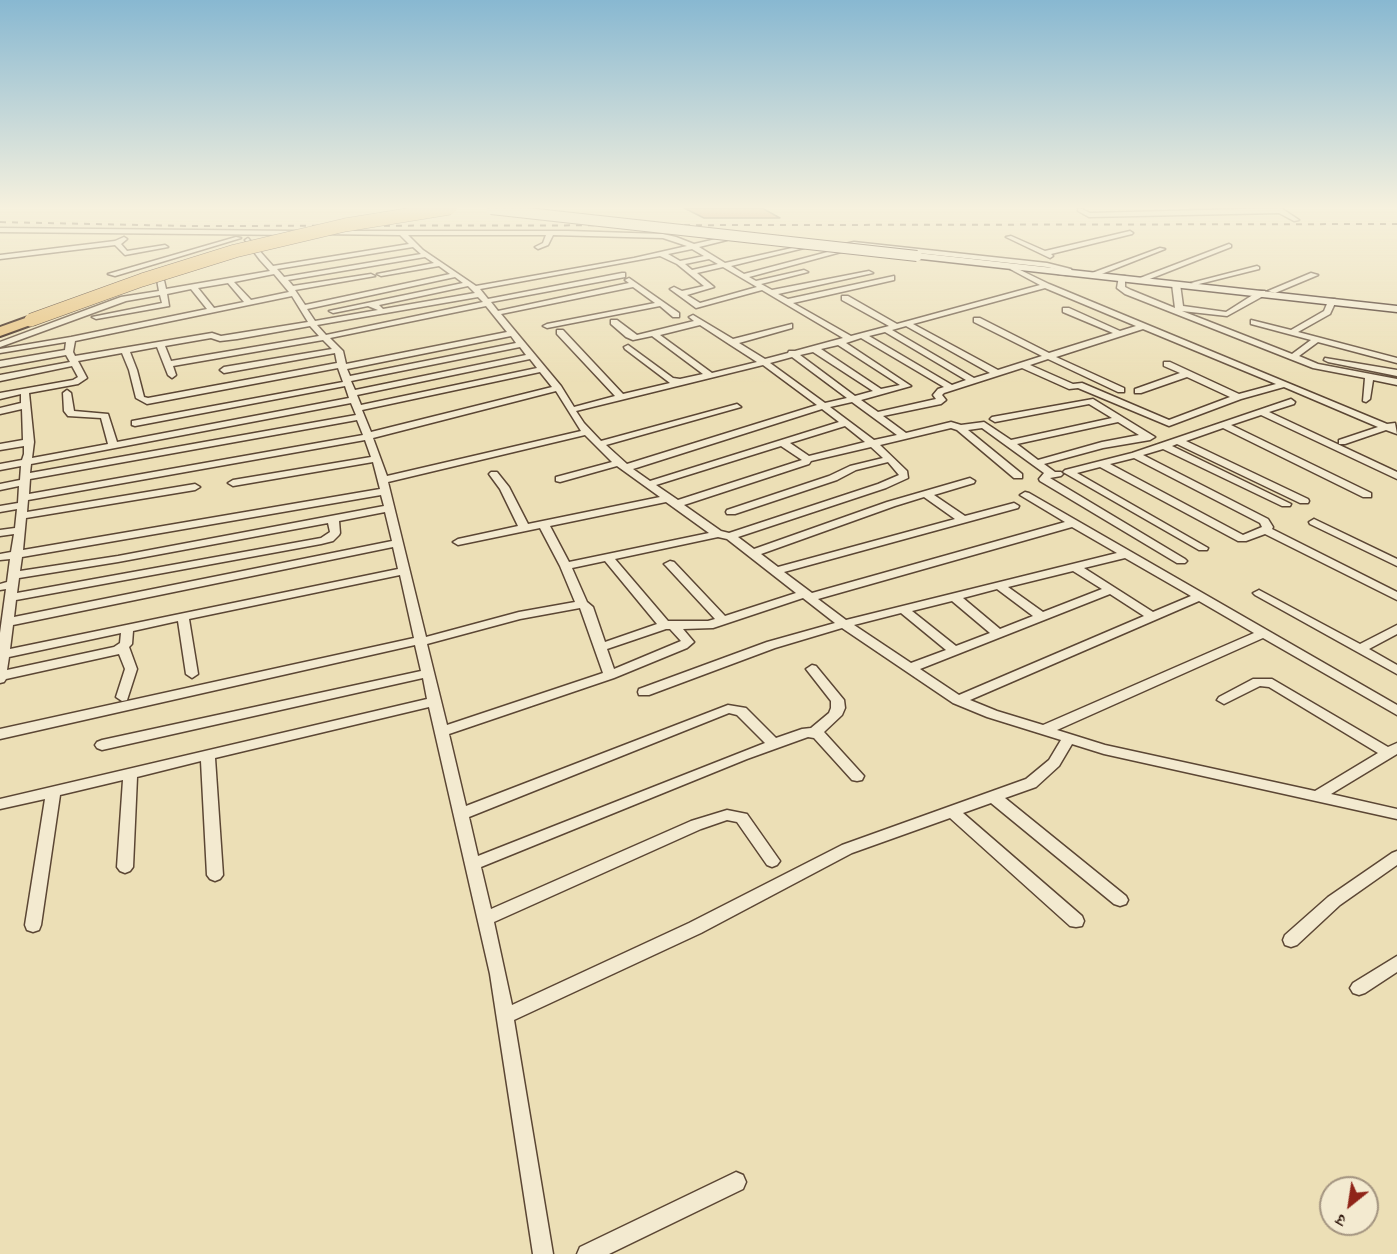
<!DOCTYPE html>
<html>
<head>
<meta charset="utf-8">
<style>
  body { margin:0 }
  #map { position:relative; width:1397px; height:1254px; overflow:hidden; background:#ecdfb6; font-family:"IM FELL French Canon","Noto Serif Devanagari",serif }
  canvas { display:block }
  .north { position:absolute; left:1319px; top:1176px; width:60px; height:60px; box-sizing:border-box; background:#f3ead0; border:2px solid #a39480; border-radius:50%; rotate:210deg; font-size:16px; font-weight:700; line-height:24px; text-align:center; color:#2b1309 }
  .north::after { content:''; display:block; margin:auto; width:21px; height:27px; background:#8f2418; clip-path:polygon(50% 0,100% 100%,50% 72%,0 100%) }
</style>
</head>
<body>
<div id="map">
<canvas width="1397" height="1254"></canvas>
<div class="north">उ</div>
</div>
<script>
const ctx = document.querySelector('canvas').getContext('2d');
ctx.lineJoin = 'round';
function fill(path, color) { ctx.fillStyle = color; ctx.fill(path, 'evenodd'); }
const shape = rows => new Path2D(rows.map(r => 'M' + r).join(''));
function trace(path, color, width, dash) { ctx.strokeStyle = color; ctx.lineWidth = width; ctx.lineCap = dash ? 'butt' : 'round'; ctx.setLineDash(dash || []); ctx.stroke(path); }
const building = shape([
  [684,208,762,208,780,218,704,218,684,208]
]);
fill(building, '#ca8759');
trace(building, '#2b1309', 1.5);
const street = shape([
  [1080,208,1090,213,1281,208,1299,220,1294,221,1279,213,1089,217,1078,211,1078,209,1080,208],
  [0,228,296,231,299,233,296,235,0,232,0,228],
  [322,231,568,231,663,234,676,237,694,244,725,237,728,239,727,240,699,247,725,263,801,246,804,248,731,266,744,274,839,249,845,244,854,242,1047,263,1071,269,1073,273,1069,275,1058,274,1054,272,1060,270,1047,267,854,246,847,249,852,250,852,252,841,252,749,277,756,281,804,270,808,272,761,284,772,290,869,271,873,273,778,294,788,299,894,276,894,280,793,303,851,336,889,326,842,300,842,296,848,296,897,324,1040,285,1012,270,1010,269,1014,267,1049,284,1387,424,1395,423,1397,434,1386,430,1345,444,1339,444,1339,440,1378,427,1284,387,1241,399,1169,426,1078,388,1069,389,1022,368,944,393,942,395,946,400,941,404,883,416,906,433,951,422,961,425,984,422,1011,440,1112,418,1089,404,995,422,990,419,992,417,1093,399,1155,437,1150,440,1103,448,1044,464,1055,472,1061,472,1063,474,1061,476,1050,478,1185,559,1187,561,1185,563,1177,563,1040,481,1039,479,1044,473,982,428,968,430,1022,474,1022,478,1014,478,957,430,951,428,880,445,907,471,908,478,886,488,738,537,754,549,887,502,970,478,975,481,974,483,934,495,965,516,1014,503,1019,506,1018,508,784,572,812,593,1065,522,1020,495,1025,492,1029,493,1397,705,1397,715,1263,638,1057,730,1105,745,1315,791,1378,753,1269,687,1260,686,1224,704,1217,700,1219,697,1253,679,1272,679,1388,747,1397,743,1397,754,1331,794,1397,809,1397,819,1104,754,1072,744,1059,766,1036,787,1005,798,1126,896,1128,900,1126,904,1120,906,1114,904,991,803,963,813,1082,916,1084,921,1082,926,1076,927,1070,926,950,818,852,853,701,933,514,1020,553,1254,533,1254,490,974,429,707,215,758,223,875,220,879,215,881,210,879,207,875,201,761,137,777,133,867,130,871,125,873,120,871,117,867,123,780,60,795,41,925,39,930,33,932,27,930,25,925,45,799,0,809,0,799,427,699,423,678,102,750,97,748,95,745,97,742,102,740,421,671,415,645,0,739,0,729,414,638,400,575,189,619,198,674,192,678,186,674,178,621,133,631,132,644,129,647,137,669,127,700,122,701,116,697,125,669,119,654,6,679,4,682,0,683,0,633,6,589,0,590,0,584,7,582,10,559,0,560,0,554,11,552,14,534,0,536,0,530,15,528,17,509,0,512,0,506,18,503,19,486,0,490,0,484,20,480,21,466,0,470,0,464,22,460,24,454,24,446,0,450,0,444,23,440,22,409,0,414,0,408,21,403,21,394,0,399,0,393,73,380,78,377,72,366,0,381,0,375,70,362,66,355,0,367,0,361,65,350,66,342,0,353,0,349,71,337,207,309,191,289,167,294,169,306,96,319,92,317,162,303,160,295,126,301,0,347,0,342,121,297,159,291,156,274,163,276,166,289,270,271,260,260,245,240,248,238,273,266,409,244,400,235,320,234,320,232,322,231],
  [408,235,546,235,543,243,535,247,538,249,548,245,553,235,663,238,687,246,634,258,476,286,423,250,408,235],
  [413,247,421,254,284,277,277,269,413,247],
  [692,249,704,256,680,261,668,254,692,249],
  [660,256,677,264,704,286,682,291,674,287,670,289,696,308,762,290,843,338,795,351,789,351,788,353,765,359,739,343,792,328,792,324,733,339,693,315,689,317,694,321,637,335,617,320,611,320,611,324,626,337,633,340,652,336,703,374,680,379,673,378,628,345,624,347,625,349,670,383,623,394,563,330,557,330,557,334,615,396,574,407,561,386,501,314,633,287,655,303,547,324,543,326,547,328,660,306,673,317,679,317,679,313,629,278,625,280,629,283,498,311,491,302,625,277,625,273,622,273,488,299,480,289,660,256],
  [425,257,434,263,377,274,381,276,439,266,450,274,305,305,295,290,375,276,371,274,293,286,288,280,425,257],
  [709,259,718,264,692,270,685,264,709,259],
  [723,267,757,287,700,303,687,295,714,287,697,273,723,267],
  [274,274,289,292,251,300,234,282,274,274],
  [455,277,463,283,329,311,333,313,368,306,378,310,315,321,307,309,455,277],
  [228,283,244,302,214,308,198,288,228,283],
  [468,286,475,293,383,309,379,305,468,286],
  [1045,288,1136,326,1120,331,1069,308,1063,308,1063,312,1113,333,1049,353,980,318,974,318,974,322,1042,356,998,370,913,324,1045,288],
  [292,296,308,322,221,336,212,333,75,356,73,352,75,341,292,296],
  [478,297,483,302,326,335,317,325,478,297],
  [486,306,507,332,346,364,343,351,330,338,486,306],
  [700,325,729,344,757,362,712,373,660,335,700,325],
  [310,326,319,336,171,361,165,346,211,338,220,341,237,339,310,326],
  [906,326,990,373,974,378,892,330,906,326],
  [1143,329,1276,384,1239,394,1170,362,1164,362,1164,366,1180,373,1135,389,1135,393,1141,393,1187,377,1230,397,1169,420,1082,383,1073,384,1030,365,1048,359,1118,392,1124,392,1124,388,1056,357,1143,329],
  [885,332,966,380,952,385,869,336,885,332],
  [511,336,516,343,350,376,347,369,511,336],
  [861,338,944,387,938,389,933,395,936,399,878,412,861,400,911,386,846,343,861,338],
  [323,340,332,349,224,367,220,370,224,373,335,353,337,363,148,398,144,397,137,370,130,352,157,347,168,375,172,378,176,375,173,366,323,340],
  [838,345,900,385,881,389,821,349,838,345],
  [520,347,526,355,355,390,351,381,520,347],
  [813,352,873,391,855,396,800,355,813,352],
  [122,353,129,370,136,398,147,404,338,368,343,382,132,421,132,425,135,426,345,386,349,398,117,442,108,414,74,411,71,393,67,390,63,393,64,411,68,416,101,418,108,444,32,458,34,442,29,393,78,384,87,378,78,361,122,353],
  [792,357,847,398,825,403,770,363,792,357],
  [530,359,537,368,361,405,357,395,530,359],
  [763,365,817,405,627,464,606,445,741,407,737,404,601,441,584,423,576,411,763,365],
  [540,372,552,387,371,432,362,410,540,372],
  [556,391,581,431,387,476,373,438,556,391],
  [852,402,897,435,874,440,830,407,852,402],
  [351,403,356,415,30,473,31,464,351,403],
  [822,409,839,422,650,481,633,469,822,409],
  [357,420,363,435,29,494,30,479,357,420],
  [1118,422,1139,435,1102,442,1038,460,1017,444,1118,422],
  [845,426,865,442,809,456,790,443,845,426],
  [585,435,612,462,556,477,556,481,560,482,617,466,660,497,528,524,509,487,497,472,491,472,489,474,500,489,518,526,458,539,453,542,458,545,540,528,560,566,575,602,519,612,426,637,388,482,585,435],
  [365,440,371,457,233,480,228,483,233,486,373,462,380,489,23,550,26,518,195,490,200,487,195,484,27,512,28,500,365,440],
  [781,446,802,460,678,500,656,485,781,446],
  [871,447,883,458,850,466,829,476,727,510,726,512,727,514,735,514,837,480,856,470,888,462,899,475,878,484,729,533,721,531,684,505,809,464,811,461,871,447],
  [381,495,384,506,118,556,20,571,22,557,381,495],
  [924,497,955,519,778,567,761,554,895,506,924,497],
  [666,502,709,533,569,562,550,526,666,502],
  [385,512,392,541,14,617,16,600,321,544,333,541,339,535,340,533,339,521,385,512],
  [328,523,330,532,321,538,17,593,19,578,118,562,328,523],
  [1072,527,1117,553,846,620,818,599,1072,527],
  [718,537,727,539,796,593,725,616,674,562,670,561,664,564,666,566,715,619,708,621,668,621,615,559,718,537],
  [393,547,398,569,10,649,13,625,393,547],
  [1125,558,1191,596,1153,612,1084,568,1125,558],
  [605,561,657,624,605,642,593,607,587,602,572,568,605,561],
  [1073,571,1102,589,1043,612,1008,587,1073,571],
  [997,589,1033,616,1000,629,963,598,997,589],
  [1110,594,1144,616,959,695,920,669,1110,594],
  [803,598,835,623,767,642,639,689,638,692,639,695,649,695,775,648,842,628,953,703,987,717,1061,740,1049,760,1026,779,842,845,689,923,512,1005,494,922,701,829,727,820,737,822,767,865,772,867,777,865,780,861,747,814,727,810,691,821,491,909,481,867,747,759,808,737,814,738,852,780,857,781,862,780,864,776,824,732,842,715,845,708,844,700,816,666,812,665,806,669,831,701,831,708,829,713,811,728,802,729,776,738,746,708,728,705,466,806,449,734,614,678,687,648,694,642,683,629,713,628,803,598],
  [952,601,990,633,956,646,912,611,952,601],
  [1199,601,1254,633,1043,725,997,711,970,700,1199,601],
  [580,608,603,673,447,725,427,644,520,619,580,608],
  [901,613,946,650,911,663,854,625,901,613],
  [666,629,670,629,681,641,614,669,607,649,666,629],
  [121,633,120,643,114,647,7,670,9,657,121,633],
  [729,713,737,715,765,743,478,856,469,817,729,713],
  [1130,231,1133,233,1132,234,1051,254,1053,256,1050,258,1006,237,1011,236,1045,251,1130,231],
  [124,237,127,239,121,244,127,251,165,245,168,247,125,255,115,245,0,259,0,255,115,241,124,237],
  [236,237,241,238,115,276,108,274,236,237],
  [1229,244,1231,245,1231,247,1147,280,1140,278,1229,244],
  [1160,248,1165,249,1099,275,1092,273,1160,248],
  [1257,266,1259,267,1259,269,1195,285,1191,283,1257,266],
  [1311,273,1318,275,1275,293,1268,291,1311,273],
  [1119,276,1125,276,1125,287,1131,290,1175,308,1172,284,1176,282,1180,284,1183,306,1226,312,1259,291,1265,291,1265,295,1227,316,1182,311,1292,354,1311,340,1251,324,1251,320,1291,330,1324,311,1329,299,1335,299,1336,301,1330,314,1298,332,1397,358,1397,363,1318,342,1299,356,1318,364,1397,379,1397,385,1373,380,1370,399,1366,402,1363,401,1365,378,1313,368,1125,294,1117,288,1119,276],
  [1325,358,1397,370,1397,376,1328,362,1324,360,1325,358],
  [1291,399,1295,402,1294,404,1269,412,1397,472,1397,479,1261,415,1231,425,1371,493,1371,497,1363,497,1223,428,1186,441,1308,499,1309,501,1308,503,1300,503,1177,444,1172,446,1291,504,1290,506,1282,506,1163,449,1143,455,1268,519,1273,527,1272,529,1397,592,1397,600,1265,534,1246,541,1238,541,1100,467,1077,473,1208,548,1207,550,1199,550,1063,472,1065,470,1132,453,1291,399],
  [1134,458,1260,523,1262,527,1243,535,1110,464,1134,458],
  [1314,519,1397,559,1397,566,1310,524,1309,522,1314,519],
  [1259,590,1360,644,1397,625,1397,634,1369,649,1397,665,1397,674,1255,595,1253,593,1259,590],
  [1397,851,1397,865,1340,905,1297,945,1291,947,1285,945,1283,940,1285,935,1328,897,1392,853,1397,851],
  [1397,956,1397,972,1365,993,1359,995,1353,993,1350,988,1353,983,1397,956],
  [736,1172,743,1175,746,1182,743,1189,609,1254,577,1254,580,1247,736,1172]
]);
const secondary = shape([
  [917,253,1397,306,1397,312,913,258,913,254,917,253]
]);
const highway = shape([
  [31,316,38,320,36,323,0,336,0,327,31,316]
]);
trace(street, '#5b4634', 3);
trace(secondary, '#2b1309', 3);
trace(highway, '#2b1309', 4);
fill(street, '#f3ead0');
fill(secondary, '#f3ead0');
fill(highway, '#e6c07b');
trace(shape([
  [0,222,187,226,1397,224]
]), '#2b1309', 2, [6, 6]);
const secondaryBridge = shape([
  [491,209,917,256]
]);
const highwayBridge = shape([
  [31,320,142,280,235,251,345,225,450,208]
]);
trace(secondaryBridge, '#2b1309', 12, []);
trace(highwayBridge, '#2b1309', 14, []);
trace(secondaryBridge, '#f3ead0', 10);
trace(highwayBridge, '#e6c07b', 13);
const sky = ctx.createLinearGradient(0, 0, 0, 384);
sky.addColorStop(0, '#88b8d1');
sky.addColorStop(0.54, '#f6f1de');
sky.addColorStop(1, '#f6f1de00');
ctx.fillStyle = sky;
ctx.fillRect(0, 0, 1397, 384);
</script>
</body>
</html>
